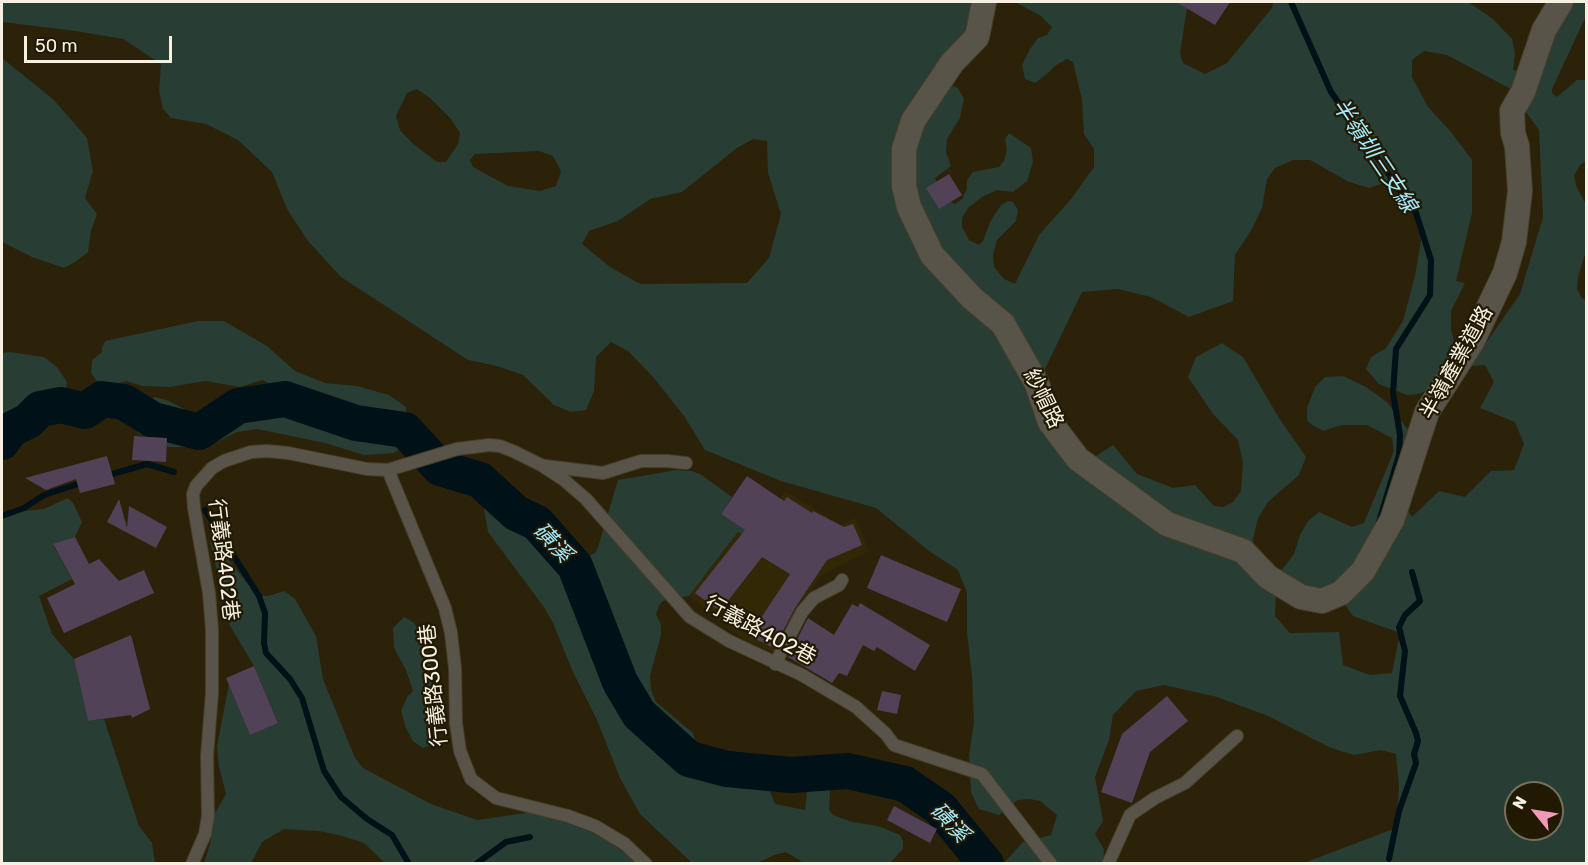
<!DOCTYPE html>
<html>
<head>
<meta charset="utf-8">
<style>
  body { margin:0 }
  #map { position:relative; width:1588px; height:865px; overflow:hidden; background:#2b2209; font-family:Rubik,sans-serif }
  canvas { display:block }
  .frame { position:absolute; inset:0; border:3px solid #f5f0e1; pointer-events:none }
  .north { position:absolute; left:1504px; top:781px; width:60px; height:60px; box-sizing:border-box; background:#211902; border:2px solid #766f5b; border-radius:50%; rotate:300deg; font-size:16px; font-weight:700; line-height:24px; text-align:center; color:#f5f0e1 }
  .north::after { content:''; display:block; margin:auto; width:21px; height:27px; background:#f09ab7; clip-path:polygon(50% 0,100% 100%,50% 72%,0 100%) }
  .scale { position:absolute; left:24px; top:36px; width:148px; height:27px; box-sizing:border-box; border:3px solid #f5f0e1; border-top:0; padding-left:8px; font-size:18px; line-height:21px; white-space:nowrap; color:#f5f0e1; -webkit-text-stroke:4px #211902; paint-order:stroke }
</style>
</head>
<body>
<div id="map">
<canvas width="1588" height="865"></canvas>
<div class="frame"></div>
<div class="north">N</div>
<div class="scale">50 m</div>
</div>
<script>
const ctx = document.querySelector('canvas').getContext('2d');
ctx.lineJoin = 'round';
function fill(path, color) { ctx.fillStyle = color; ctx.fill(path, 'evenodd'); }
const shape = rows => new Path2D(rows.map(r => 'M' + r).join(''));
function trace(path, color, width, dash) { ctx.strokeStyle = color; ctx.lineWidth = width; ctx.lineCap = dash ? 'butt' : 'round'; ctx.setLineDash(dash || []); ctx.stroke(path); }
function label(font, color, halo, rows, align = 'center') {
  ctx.font = font + ' Rubik,"Noto Sans TC",sans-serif'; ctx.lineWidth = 4.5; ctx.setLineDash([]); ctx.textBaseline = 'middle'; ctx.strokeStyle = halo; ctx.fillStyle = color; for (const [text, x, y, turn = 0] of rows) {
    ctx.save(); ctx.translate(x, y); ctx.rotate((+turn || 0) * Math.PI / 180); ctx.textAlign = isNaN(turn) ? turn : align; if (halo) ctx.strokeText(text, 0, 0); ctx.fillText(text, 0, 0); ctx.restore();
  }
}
fill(shape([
  [785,491,841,525,855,518,869,551,821,575,774,654,745,640,689,596,739,532,753,540]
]), '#332806');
fill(shape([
  [2,2,970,2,970,11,963,38,942,66,899,197,997,328,1087,462,1113,445,1137,474,1173,488,1195,485,1214,506,1223,507,1233,502,1241,491,1243,463,1238,440,1213,414,1188,377,1196,357,1222,343,1243,357,1279,418,1306,457,1299,475,1268,502,1258,518,1253,539,1254,550,1263,561,1281,571,1294,554,1300,535,1308,521,1319,512,1352,527,1364,523,1394,451,1392,438,1367,425,1342,425,1323,431,1314,426,1307,421,1307,408,1315,387,1325,377,1343,376,1366,387,1387,402,1409,431,1389,509,1339,586,1319,594,1276,593,1275,616,1290,633,1339,632,1343,665,1370,675,1392,673,1400,633,1353,616,1343,602,1405,506,1412,517,1439,491,1465,497,1491,471,1514,470,1524,444,1515,422,1480,408,1494,382,1485,365,1470,366,1520,294,1543,217,1539,130,1521,105,1546,47,1570,2,1586,2,1586,16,1552,89,1552,93,1557,97,1577,80,1586,80,1586,161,1580,165,1574,176,1577,188,1586,204,1586,251,1578,277,1577,289,1581,297,1586,301,1586,863,1304,863,1396,828,1399,787,1396,754,1381,750,1354,755,1331,748,1268,716,1217,697,1164,685,1136,691,1113,715,1109,740,1095,777,1103,821,1095,834,1104,849,1103,863,1004,863,1023,842,1051,835,1057,815,1040,801,1030,799,1018,800,999,815,979,809,975,801,971,792,969,756,974,722,972,677,967,633,967,593,958,570,929,551,876,508,781,481,705,450,684,416,654,378,628,351,611,342,596,357,594,391,586,410,571,412,554,405,523,375,497,366,468,360,341,277,308,241,287,209,272,172,238,140,206,124,171,118,163,109,159,91,161,64,123,39,75,31,2,22],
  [417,89,430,98,451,119,460,133,458,144,446,162,437,162,412,143,400,130,396,116,407,93],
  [753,139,767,141,768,173,781,214,769,258,747,283,640,284,610,267,582,244,589,231,618,221,650,199,682,192,737,148],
  [539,151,553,156,561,171,556,186,540,191,508,186,473,167,470,160,475,154],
  [1516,793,1552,793,1552,829,1516,829],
  [1015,2,1188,2,1180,53,1183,63,1205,74,1227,63,1272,8,1273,2,1468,2,1493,19,1512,39,1515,53,1513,70,1523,73,1514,96,1509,88,1447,55,1424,51,1412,60,1412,77,1428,107,1451,132,1472,160,1472,213,1456,281,1465,283,1451,311,1451,329,1455,347,1432,388,1419,394,1407,395,1379,384,1366,369,1371,357,1386,348,1403,321,1415,276,1423,228,1417,205,1407,188,1390,181,1369,188,1349,182,1310,160,1293,160,1275,168,1267,179,1262,208,1252,229,1235,255,1233,301,1189,317,1151,297,1118,289,1082,292,1043,373,938,253,915,193,914,153,923,126,947,84,958,88,964,99,960,118,947,139,946,152,951,166,935,178,944,198,955,204,962,199,967,189,967,180,973,172,999,167,1004,161,1007,150,1005,139,1009,133,1031,148,1033,162,1027,181,1013,192,997,190,982,197,968,208,962,218,962,227,969,240,979,245,983,241,990,222,1001,205,1008,201,1013,202,1018,210,1016,221,997,240,993,255,994,267,1004,279,1015,284,1039,235,1071,199,1094,167,1094,149,1084,134,1082,100,1073,62,1067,59,1055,66,1047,74,1035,83,1025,79,1022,65,1030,49,1038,38,1047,35,1052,27,1041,16],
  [2,58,54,100,87,138,93,171,85,198,97,214,91,231,88,252,75,262,64,268,32,257,2,242],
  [198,321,224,321,267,346,295,371,325,383,357,386,389,395,406,407,407,415,341,413,362,428,390,436,397,443,399,449,394,453,364,455,325,443,257,429,237,432,215,443,200,447,167,447,167,438,153,437,138,433,130,422,131,412,140,402,156,397,169,401,191,413,211,414,229,405,291,393,262,380,240,387,205,381,170,387,143,386,126,381,109,386,96,380,91,373,92,360,102,352,102,348,105,341],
  [10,352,44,357,57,367,67,382,65,399,52,409,17,420,2,427,2,353],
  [677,470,691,471,700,474,732,497,721,514,751,534,749,538,738,532,689,596,663,601,660,604,656,614,661,625,661,635,650,676,651,689,656,702,693,733,698,751,709,756,741,764,765,779,775,804,805,810,809,774,820,768,828,769,831,772,829,810,833,815,852,822,878,826,900,835,903,841,903,849,890,863,801,863,801,861,786,852,774,855,757,863,692,863,640,814,620,778,597,720,572,670,553,623,544,607,488,532,484,509,497,499,561,535,583,556,589,556,596,552,598,547,618,480],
  [68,498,73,503,82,522,75,537,53,545,72,579,39,596,52,634,74,659,88,721,104,719,139,826,152,843,155,863,2,864,2,516,3,513,44,509],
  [212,539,248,584,261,596,268,596,284,591,295,599,316,636,323,679,355,758,363,768,431,804,477,820,532,812,582,827,609,842,640,863,385,863,364,843,342,836,319,831,284,829,262,842,251,863,204,864,210,844,214,815,226,794,219,767,217,746,229,684,250,735,278,722,254,666,229,624,210,541],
  [404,617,413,622,417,627,441,691,437,727,432,745,423,748,413,741,406,728,401,711,407,697,413,691,406,670,394,648,393,628]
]), '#283d34');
trace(shape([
  [1291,2,1331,92,1416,213,1431,260,1430,295,1396,349,1393,393,1400,435,1399,455,1378,525],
  [105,476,147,464,174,472],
  [205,510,259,596,265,613,264,643,266,653,290,679,302,698,324,771,341,797,367,819,392,835,409,864],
  [2,516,24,508,44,495,84,482],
  [1389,859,1399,811,1416,763,1414,754,1418,741,1416,733,1400,696,1405,651,1399,627,1405,615,1420,601,1412,572],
  [476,864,506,842,530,837]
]), '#001117', 6);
trace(shape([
  [2,442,10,430,28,421,40,409,61,405,85,411,102,399,124,402,153,420,199,432,238,406,285,399,356,423,405,430,440,468,480,480,516,513,537,523,575,566,620,682,639,714,689,759,727,769,791,775,848,771,905,784,940,808,986,864]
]), '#001117', 36);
fill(shape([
  [1176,2,1230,2,1215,25],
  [949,174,962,195,939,209,926,188],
  [134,436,167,438,166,462,132,460],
  [107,456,115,484,80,493,76,479,46,490,25,478],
  [747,476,784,501,787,497,812,513,813,511,844,527,853,524,862,545,827,560,795,608,774,648,749,636,790,574,762,557,720,611,695,593,745,530,721,514],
  [119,499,127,528,129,506,167,527,156,548,107,522],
  [75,537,89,564,99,559,119,581,144,570,154,593,64,633,47,598,75,584,53,544],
  [881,555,961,589,947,622,867,588],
  [860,603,930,645,915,671,877,647,874,651,863,645,847,676,839,673,832,683,788,657,808,618,834,635,852,604,858,607],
  [131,635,150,709,132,718,131,715,88,721,74,659],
  [254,666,278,723,250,735,226,678],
  [882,691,901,695,897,714,877,710],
  [1167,696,1188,721,1150,752,1132,803,1101,792,1122,734],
  [894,806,937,829,930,843,887,820]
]), '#514258');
const lane = shape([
  [545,466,603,473,641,461,667,461,686,463],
  [388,470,445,608,451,633,455,668,456,723,460,751,471,779,496,798,568,816,595,826,625,844,646,864],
  [775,664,802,612,814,598,839,585,842,580],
  [192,864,205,834,208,816,207,756,212,693,212,630,209,593,194,508,193,494,196,486,212,468,224,461,251,452,267,451,288,453,367,469,388,470,457,449,489,445,500,446,515,452,541,465,564,480,586,499,690,617,729,641,802,675,856,707,886,734,894,745,982,774,1051,864],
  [1108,864,1130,815,1155,798,1185,783,1237,736]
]);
const street = shape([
  [984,2,977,37,952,63,913,121,904,149,904,186,909,207,932,255,972,298,1003,324,1037,384,1050,422,1078,459,1167,524,1243,551,1268,577,1301,597,1322,601,1341,593,1363,571,1392,520,1427,412,1472,342,1505,273,1514,242,1520,191,1517,146,1513,133,1512,111,1523,92,1544,30,1561,2]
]);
trace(lane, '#473f27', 14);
trace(street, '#473f27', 26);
trace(lane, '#595449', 12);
trace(street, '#595449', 24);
label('21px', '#f5f0e1', '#211902', [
  ["半嶺產業道路",1457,363,-61],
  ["紗帽路",1043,399,64],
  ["行義路402巷",223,560,83],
  ["行義路402巷",760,631,28],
  ["行義路300巷",434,685,-96]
]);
label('italic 22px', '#a5e9fb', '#211902', [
  ["半嶺圳三支線",1374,156,56],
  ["磺溪",552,543,46],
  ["磺溪",949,823,46]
]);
</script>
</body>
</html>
